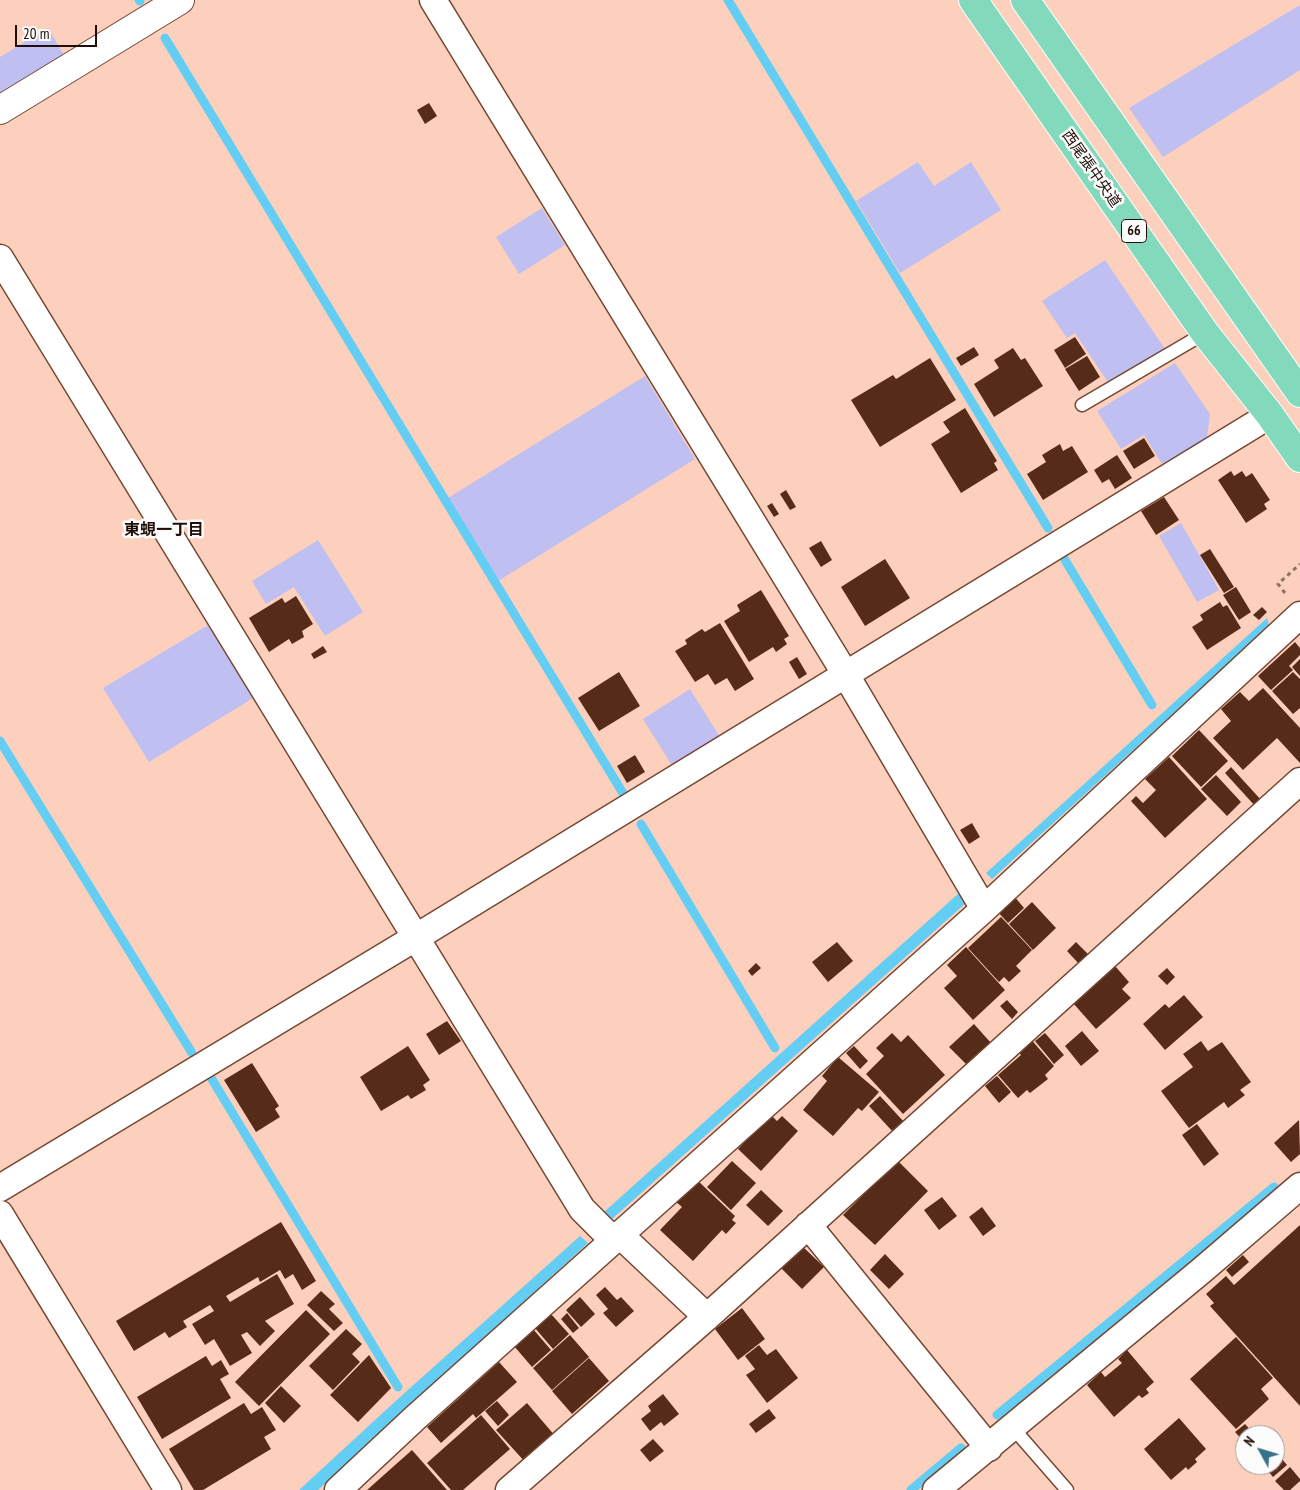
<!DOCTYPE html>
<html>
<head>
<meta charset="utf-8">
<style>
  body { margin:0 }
  #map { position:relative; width:1300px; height:1490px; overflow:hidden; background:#fcd0bd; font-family:"PT Sans Narrow",sans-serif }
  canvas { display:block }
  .north { position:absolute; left:1235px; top:1425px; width:50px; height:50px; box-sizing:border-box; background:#fcfcfc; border:1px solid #a49c9a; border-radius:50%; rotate:309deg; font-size:14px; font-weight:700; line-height:20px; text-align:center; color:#200d06 }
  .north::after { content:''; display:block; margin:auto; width:18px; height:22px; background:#367389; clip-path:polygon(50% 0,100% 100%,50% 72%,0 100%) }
  .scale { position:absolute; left:15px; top:25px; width:82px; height:22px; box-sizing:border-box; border:2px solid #200d06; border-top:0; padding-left:6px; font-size:15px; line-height:18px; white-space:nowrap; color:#200d06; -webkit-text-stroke:4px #fcfcfc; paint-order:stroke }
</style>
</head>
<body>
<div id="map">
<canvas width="1300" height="1490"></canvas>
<div class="north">N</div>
<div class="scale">20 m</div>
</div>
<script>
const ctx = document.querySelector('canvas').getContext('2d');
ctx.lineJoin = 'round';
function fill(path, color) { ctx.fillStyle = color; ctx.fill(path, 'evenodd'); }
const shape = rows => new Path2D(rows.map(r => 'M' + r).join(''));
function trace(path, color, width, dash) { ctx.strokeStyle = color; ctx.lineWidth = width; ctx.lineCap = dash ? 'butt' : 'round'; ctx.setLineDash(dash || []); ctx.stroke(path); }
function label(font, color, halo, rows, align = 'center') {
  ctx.font = font + ' "PT Sans Narrow","Noto Sans JP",sans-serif'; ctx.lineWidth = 5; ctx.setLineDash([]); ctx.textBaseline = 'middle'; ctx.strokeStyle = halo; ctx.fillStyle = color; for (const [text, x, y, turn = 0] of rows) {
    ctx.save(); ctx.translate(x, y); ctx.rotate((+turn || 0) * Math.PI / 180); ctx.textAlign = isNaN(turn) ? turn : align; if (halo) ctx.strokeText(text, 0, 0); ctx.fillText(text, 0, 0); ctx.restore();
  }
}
fill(shape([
  [1300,5,1300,70,1163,157,1129,108],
  [48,28,64,55,0,93,0,57],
  [918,162,934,186,971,162,1001,210,900,273,856,201],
  [542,208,565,245,519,274,496,237],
  [1105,260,1165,349,1108,382,1075,333,1067,338,1042,301],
  [1175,363,1210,414,1207,438,1162,464,1144,435,1121,449,1097,411],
  [645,376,695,459,498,581,448,498],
  [1181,523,1219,590,1197,602,1159,536],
  [318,540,363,612,325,636,294,587,266,604,252,581],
  [208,625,253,698,149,762,103,688],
  [690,689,723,742,676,772,643,719]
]), '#bfbff1');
fill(shape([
  [1267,618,1269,626,992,879,986,873],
  [959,893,967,902,612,1219,604,1212],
  [580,1236,588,1243,318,1490,299,1490,400,1397]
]), '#64cdf3');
trace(shape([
  [139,0,140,1],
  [728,0,1048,528],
  [165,38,624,795],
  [1065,560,1152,705],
  [0,741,192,1053],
  [641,824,775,1048],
  [210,1076,398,1387],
  [997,1415,1274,1187],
  [911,1490,961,1448]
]), '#64cdf3', 9);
fill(shape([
  [429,103,437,116,425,124,417,110],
  [1075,337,1086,354,1065,368,1054,350],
  [974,347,979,355,961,366,956,358],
  [1013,348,1021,360,1025,358,1043,386,994,417,974,384,999,368,994,360],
  [1087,356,1100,377,1079,391,1065,369],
  [930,358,956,400,880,447,851,400,893,375,896,379],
  [965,408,997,461,994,463,998,470,961,493,931,444,950,432,943,422],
  [1144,438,1155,456,1134,469,1123,451],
  [1060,444,1063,451,1072,446,1088,472,1043,500,1027,474,1046,462,1042,455],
  [1117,455,1132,478,1115,489,1109,479,1102,483,1094,470],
  [1231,471,1234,476,1242,471,1246,477,1252,473,1270,500,1264,504,1267,509,1246,523,1218,480],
  [786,490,796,507,790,510,780,494],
  [1164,497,1179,520,1156,535,1141,511],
  [772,503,779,514,774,517,767,506],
  [821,541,832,560,821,567,809,548],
  [1210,549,1234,587,1224,593,1200,555],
  [885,559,910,598,865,626,841,587],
  [1236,587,1251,612,1239,620,1223,595],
  [761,590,789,636,784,639,787,644,776,652,773,647,749,662,724,621,740,611,737,605],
  [296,596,313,624,302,631,304,637,292,644,289,639,269,652,249,618,282,598,285,603],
  [1220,602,1223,607,1227,605,1241,628,1207,650,1192,627,1203,620,1200,615],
  [1262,607,1267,612,1259,620,1253,615],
  [720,623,754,679,735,691,727,678,715,685,708,674,695,682,675,651,687,644,685,640,702,629,705,632],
  [1295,642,1300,648,1300,655,1289,666,1293,670,1271,690,1258,676],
  [323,646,327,652,314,659,311,654],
  [797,657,807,674,799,679,789,662],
  [1300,659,1300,676,1292,667],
  [619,672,640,706,599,731,578,698],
  [1293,672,1300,679,1300,708,1293,714,1272,691],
  [1263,688,1300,728,1300,763,1277,738,1243,770,1213,738,1231,721,1221,709,1240,692,1249,701],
  [1199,730,1228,761,1201,787,1172,756],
  [635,755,645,772,627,783,617,766],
  [1169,757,1207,799,1165,838,1131,801,1136,796,1143,803,1156,790,1145,779],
  [1231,767,1262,801,1256,807,1225,773],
  [1216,775,1241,802,1227,816,1201,789],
  [972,823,980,837,969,844,960,830],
  [1014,896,1024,908,1008,923,997,911],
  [1032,902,1056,928,1033,950,1009,924],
  [1001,917,1032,950,1016,966,1021,971,1009,982,1004,977,999,982,968,948],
  [837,942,853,961,828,982,812,962],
  [1076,942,1090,956,1080,965,1067,951],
  [966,947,1005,990,973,1020,944,988,957,976,947,965],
  [756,963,761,968,752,976,748,971],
  [1115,966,1129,982,1122,989,1131,998,1096,1029,1073,1003],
  [1167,968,1175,977,1167,985,1158,976],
  [1184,995,1203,1017,1165,1050,1143,1024,1165,1004,1169,1008],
  [1007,1000,1018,1012,1012,1019,1000,1006],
  [447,1021,461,1041,439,1055,426,1034],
  [974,1024,991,1043,967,1065,949,1047],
  [1082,1031,1099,1051,1081,1066,1065,1046],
  [892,1033,901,1042,908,1035,945,1075,903,1114,866,1074,884,1056,876,1048],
  [1045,1033,1064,1055,1054,1064,1035,1041],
  [1029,1037,1054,1066,1045,1075,1048,1079,1030,1093,1027,1090,1018,1098,998,1075,1021,1055,1016,1048],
  [1201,1041,1208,1051,1222,1042,1251,1082,1240,1090,1245,1095,1228,1108,1224,1102,1189,1128,1161,1091,1193,1067,1183,1054],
  [408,1046,430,1080,423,1085,426,1090,411,1099,408,1095,381,1111,360,1077],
  [854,1046,868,1061,860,1069,846,1053],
  [838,1057,879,1092,862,1111,858,1108,833,1136,803,1110,827,1081,822,1076],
  [252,1063,279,1106,275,1109,280,1117,256,1132,224,1080],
  [997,1076,1011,1092,999,1103,985,1086],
  [880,1096,905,1123,894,1133,869,1106],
  [770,1114,777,1121,782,1116,798,1131,761,1171,738,1149],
  [1299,1120,1300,1154,1291,1162,1274,1143],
  [1197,1124,1219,1154,1204,1166,1182,1135],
  [897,1160,928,1191,875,1245,843,1215,867,1191,863,1188],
  [732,1161,756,1183,731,1210,707,1187],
  [696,1179,735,1216,732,1220,736,1223,726,1234,722,1230,693,1261,660,1230,682,1207,675,1201],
  [761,1190,783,1211,768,1226,746,1205],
  [942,1197,957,1216,939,1230,924,1210],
  [982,1207,996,1226,983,1236,969,1217],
  [281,1222,316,1281,302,1290,293,1274,285,1279,280,1270,260,1282,258,1277,226,1296,230,1302,277,1274,294,1304,265,1321,275,1331,260,1346,247,1332,241,1335,252,1353,230,1366,214,1339,205,1345,192,1324,214,1311,210,1305,183,1321,187,1327,169,1338,165,1332,134,1351,116,1321],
  [1300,1225,1300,1406,1210,1306,1214,1303,1206,1294,1226,1276,1234,1285],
  [801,1245,824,1267,802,1289,780,1267],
  [885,1254,904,1274,889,1289,870,1270],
  [1243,1255,1249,1262,1232,1277,1226,1270],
  [605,1287,617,1300,621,1297,634,1311,616,1327,603,1313,608,1309,596,1295],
  [321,1291,335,1304,329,1309,343,1323,334,1331,307,1305],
  [580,1297,595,1314,581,1327,566,1310],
  [742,1308,765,1339,738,1360,715,1329],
  [306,1310,330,1334,259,1406,235,1382],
  [567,1313,579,1328,573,1333,561,1319],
  [551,1314,569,1334,553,1349,535,1328],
  [346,1329,362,1344,352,1354,360,1362,333,1390,309,1366],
  [533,1329,551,1350,532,1367,514,1346],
  [570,1335,589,1357,552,1390,533,1368],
  [1236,1337,1273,1378,1261,1389,1269,1399,1236,1429,1190,1379],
  [759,1345,767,1355,776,1349,798,1378,767,1403,746,1375,755,1369,745,1356],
  [1127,1350,1154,1382,1146,1389,1149,1393,1142,1398,1139,1395,1114,1417,1087,1385,1101,1372,1105,1377,1122,1363,1118,1359],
  [369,1355,391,1388,358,1422,330,1395],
  [206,1356,212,1366,221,1360,229,1374,220,1379,231,1398,162,1439,137,1397],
  [589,1358,609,1381,572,1414,552,1391],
  [499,1362,517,1382,476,1418,473,1414,441,1443,427,1427],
  [281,1386,301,1406,284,1423,265,1403],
  [663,1394,679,1414,664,1426,661,1422,650,1431,641,1419,651,1411,648,1406],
  [497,1401,509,1415,498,1426,485,1411],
  [244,1403,251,1414,262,1407,276,1430,264,1437,271,1449,203,1490,194,1490,169,1449],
  [527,1403,556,1437,526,1463,496,1430],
  [769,1409,776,1418,756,1433,749,1424],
  [481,1415,510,1449,463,1490,451,1490,427,1463],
  [1179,1418,1206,1449,1195,1459,1197,1462,1188,1470,1186,1467,1171,1480,1144,1449],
  [1245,1424,1255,1435,1245,1435,1245,1443,1235,1432],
  [653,1439,664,1451,650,1462,640,1450],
  [412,1450,447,1490,367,1490],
  [1277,1453,1287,1465,1273,1477,1263,1465,1275,1465,1275,1454],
  [1290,1467,1300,1479,1300,1481,1290,1490,1284,1490,1275,1481]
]), '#562b17');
const lane = shape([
  [1082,405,1205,333],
  [1013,1428,1067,1490]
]);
const street = shape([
  [433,0,846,675,984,909],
  [0,258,582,1209,613,1240],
  [0,1188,415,938,1270,415],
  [0,1214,168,1490],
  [808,1225,989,1448],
  [619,1234,707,1317],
  [338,1490,415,1418,984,909,1300,615],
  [509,1490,707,1317,1300,781],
  [936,1490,1201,1271,1300,1186]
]);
const secondary = shape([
  [0,110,180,0]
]);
const primary = shape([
  [973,0,1205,333,1270,415,1300,458],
  [1025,0,1300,393]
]);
trace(lane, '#754733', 15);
trace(street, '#754733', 29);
trace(secondary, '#754733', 30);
trace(primary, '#fff', 30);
trace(shape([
  [1285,593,1278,584,1300,564]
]), '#8f7063', 3, [4, 4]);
trace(lane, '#fff', 12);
trace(street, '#fff', 26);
trace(secondary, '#fff', 28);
trace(primary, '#82d9bb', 28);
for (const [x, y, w] of [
  [1134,231,25]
]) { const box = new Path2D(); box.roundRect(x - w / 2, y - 11.5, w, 23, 4); ctx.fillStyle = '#fcfcfc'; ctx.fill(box); trace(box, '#200d06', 1); }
label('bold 14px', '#200d06', null, [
  ["66",1134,231]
]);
label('15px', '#200d06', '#fcfcfc', [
  ["西尾張中央道",1091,169,55]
]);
label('bold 16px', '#200d06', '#fcfcfc', [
  ["東蜆一丁目",164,530]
]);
</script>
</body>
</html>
